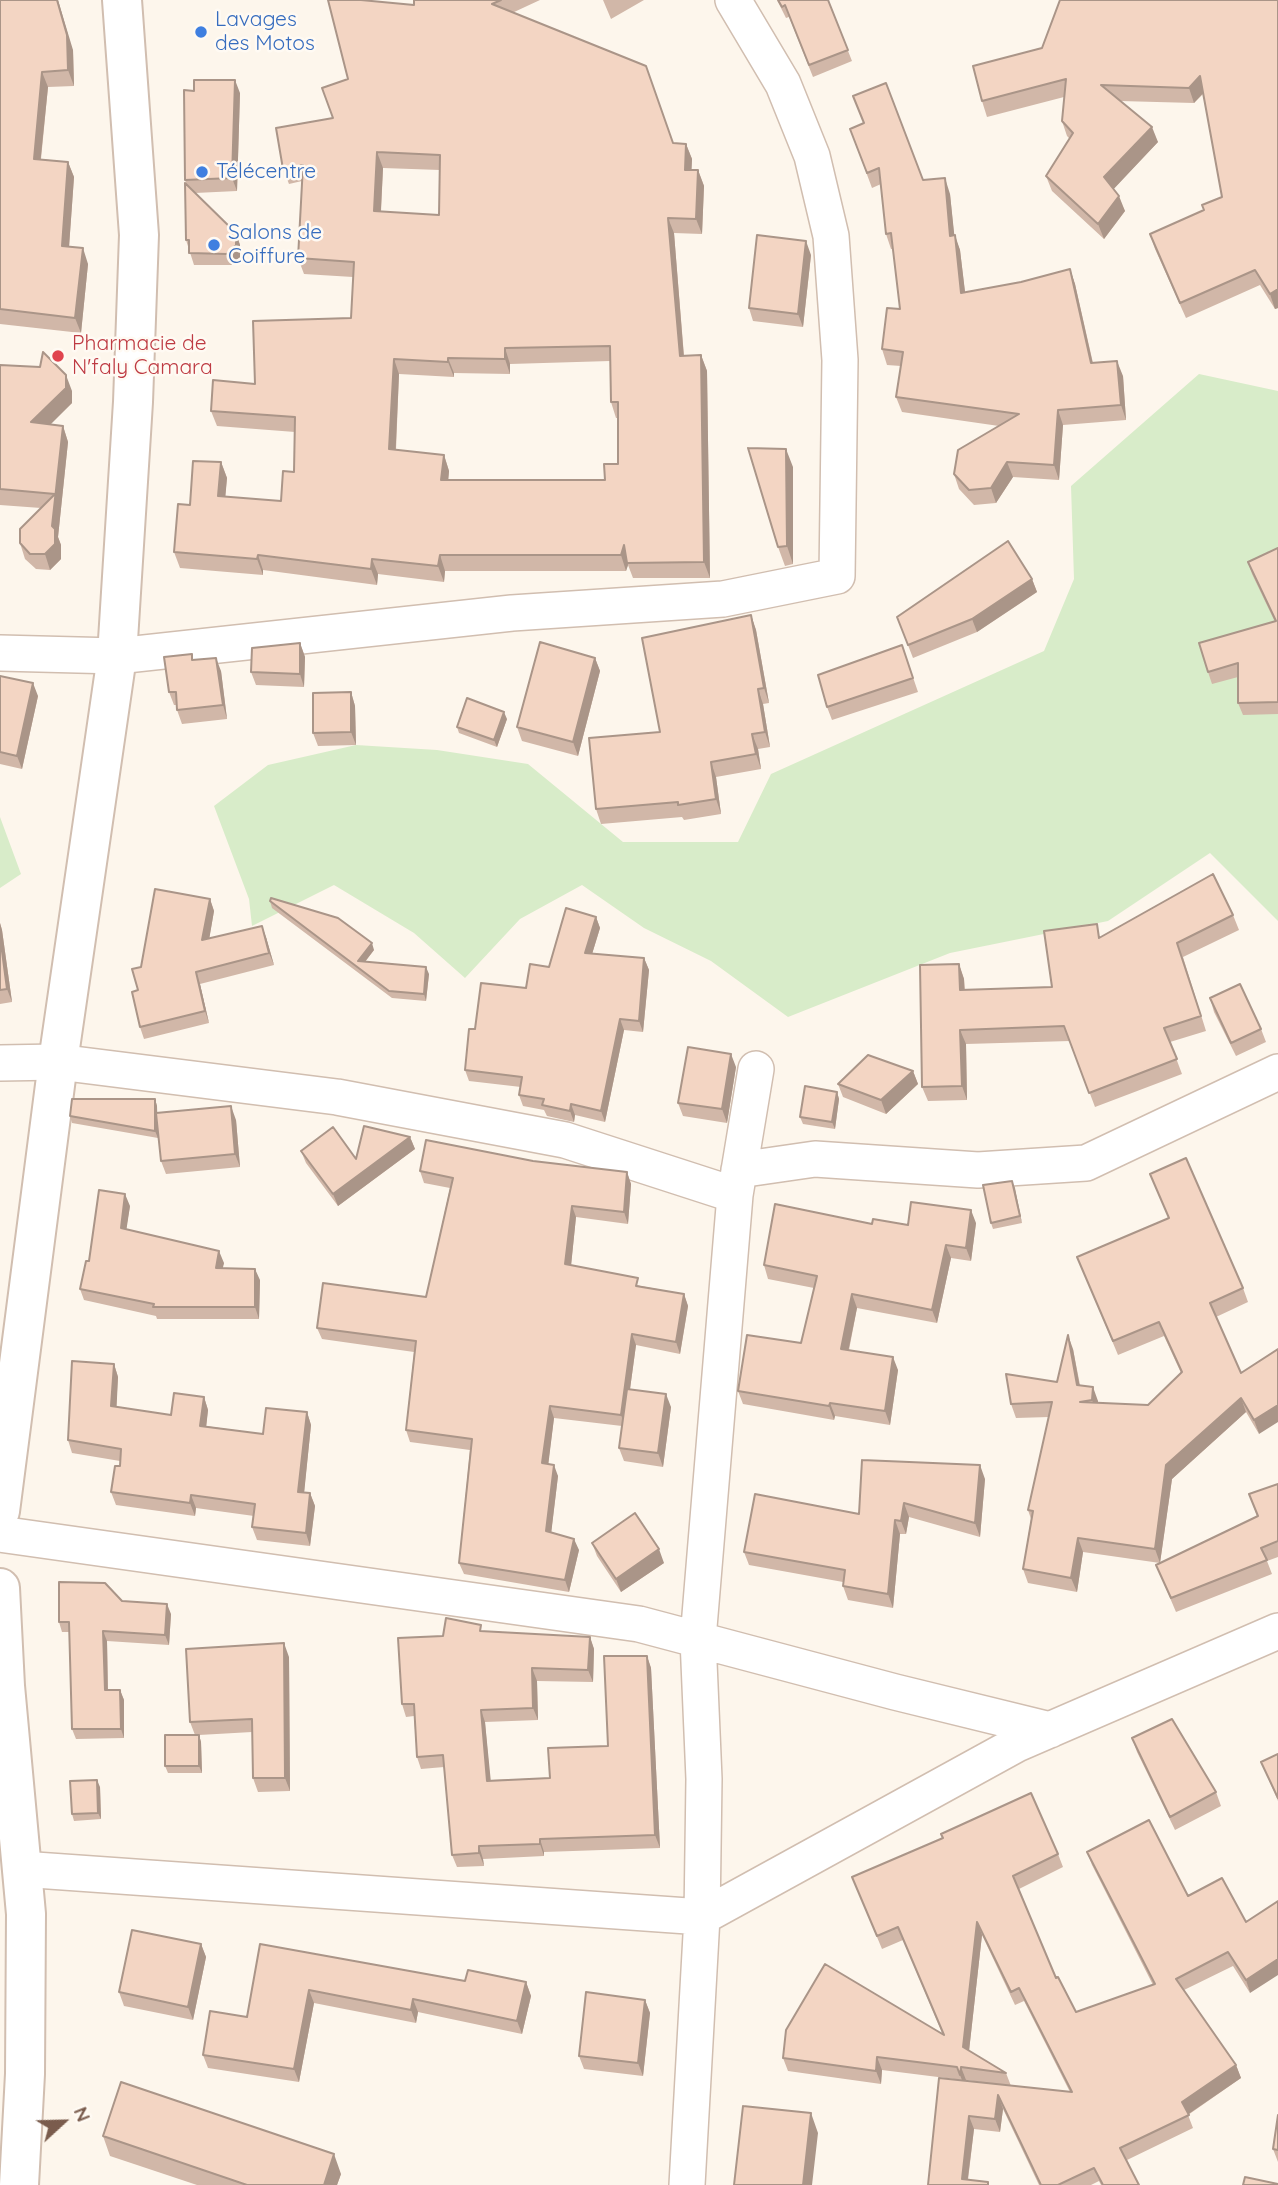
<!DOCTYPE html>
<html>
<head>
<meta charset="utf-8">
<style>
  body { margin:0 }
  #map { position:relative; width:1278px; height:2185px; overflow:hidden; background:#fdf6ec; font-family:Quicksand,sans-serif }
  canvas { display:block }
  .north { position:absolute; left:28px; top:2087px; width:70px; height:70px; -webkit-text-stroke:5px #fffaf3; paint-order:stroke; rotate:68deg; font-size:19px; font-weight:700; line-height:28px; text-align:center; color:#7a5c4d }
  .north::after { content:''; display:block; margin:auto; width:24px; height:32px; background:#7a5c4d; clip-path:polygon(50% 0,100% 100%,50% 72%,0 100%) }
</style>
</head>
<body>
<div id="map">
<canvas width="1278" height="2185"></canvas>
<div class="north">N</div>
</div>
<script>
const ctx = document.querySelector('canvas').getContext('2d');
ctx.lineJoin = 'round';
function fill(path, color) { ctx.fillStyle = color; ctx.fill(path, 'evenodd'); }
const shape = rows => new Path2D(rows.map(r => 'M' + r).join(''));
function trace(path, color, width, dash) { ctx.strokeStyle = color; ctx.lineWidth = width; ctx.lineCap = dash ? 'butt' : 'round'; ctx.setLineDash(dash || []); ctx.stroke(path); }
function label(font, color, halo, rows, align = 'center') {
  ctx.font = font + ' Quicksand,sans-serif'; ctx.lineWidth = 5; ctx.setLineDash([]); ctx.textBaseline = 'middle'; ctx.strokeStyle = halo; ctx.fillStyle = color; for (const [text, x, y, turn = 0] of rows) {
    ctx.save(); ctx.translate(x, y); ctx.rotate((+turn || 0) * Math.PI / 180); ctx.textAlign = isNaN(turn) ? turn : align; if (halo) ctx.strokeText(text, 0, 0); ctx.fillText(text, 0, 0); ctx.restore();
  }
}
fill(shape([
  [1199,374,1278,391,1278,921,1210,853,1108,921,950,953,788,1017,711,961,644,928,582,885,520,919,465,978,414,933,334,885,252,926,249,899,214,806,268,765,356,745,437,750,528,764,623,842,738,842,771,774,1044,651,1074,579,1071,486],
  [0,817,21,874,0,888]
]), '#d8ecc9');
const minor = shape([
  [0,653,117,656,512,613,723,599,837,576,840,360,831,236,812,156,783,84,733,0],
  [0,1063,58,1062,337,1097,565,1140,735,1195],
  [739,1170,815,1159,978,1170,1086,1163,1278,1072],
  [0,1534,639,1624,895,1692,1050,1730],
  [21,1869,702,1917,1017,1744,1278,1631],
  [687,2185,702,1917,704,1779,698,1639,735,1195,756,1069]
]);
const tertiary = shape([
  [0,1511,58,1062,117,656,133,402,139,235,122,0],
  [0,1588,5,1686,26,1914,25,2074,19,2185]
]);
trace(minor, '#d1beb0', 38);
trace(tertiary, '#d1beb0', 42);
trace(minor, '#fff', 35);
trace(tertiary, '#fff', 38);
fill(shape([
  [0,0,73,50,74,86,48,87,41,159,68,162,74,177,69,247,88,264,81,333,0,324],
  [414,0,540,0,512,13,673,143,686,144,692,159,691,170,698,170,704,186,702,234,674,233,684,356,701,355,707,371,710,578,633,578,628,565,626,571,445,571,444,582,378,574,377,585,263,570,263,575,180,568,174,552,190,505,221,462,227,478,225,497,281,501,294,472,295,432,217,426,211,411,255,384,351,318,353,277,304,274,298,258,302,181,289,184,283,169,333,118,348,79,414,5],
  [383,168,440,170,439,215,381,212],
  [610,361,611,402,616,418,618,418,618,464,605,480,448,480,449,471,444,455,396,450,399,374,454,377,454,373,510,374,510,364],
  [603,0,644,0,611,19],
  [777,0,828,0,852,61,813,77,789,17,786,18],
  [1278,0,1278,308,1275,309,1260,285,1186,318,1155,249,1150,234,1204,210,1222,197,1203,94,1194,103,1120,101,1158,142,1113,189,1125,211,1104,239,1052,191,1046,176,1070,139,1067,136,1062,121,1064,97,987,117,982,101,1042,48],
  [240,93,237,191,195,193,236,233,240,245,240,257,231,265,194,265,186,240,186,183,185,180],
  [853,96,923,180,950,194,954,235,960,250,965,293,1021,282,1070,269,1075,284,1093,363,1123,376,1126,420,1063,425,1059,480,1013,477,996,503,974,505,959,489,954,474,999,426,902,412,896,397,901,366,887,365,882,349,900,309,893,249,891,249,886,234,881,184,872,188,850,129,864,124],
  [811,255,803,327,753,321,749,308],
  [0,365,72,391,72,403,50,424,63,426,68,442,58,537,61,545,61,559,50,570,36,569,25,559,20,543,41,508,0,505],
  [793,467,793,564,785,566,778,547],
  [1278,548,1278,714,1243,715,1238,703,1238,677,1212,684,1208,672,1275,622,1252,574,1248,562],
  [1032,579,1037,592,977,632,913,658,897,617],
  [751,615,756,630,769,703,763,704,770,747,758,749,761,769,716,777,721,814,684,820,682,817,601,824,596,809,660,732],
  [300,643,305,657,304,687,256,685,251,672],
  [902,645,918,692,832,720,827,707],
  [595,658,600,671,578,756,522,741,517,727],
  [194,660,221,671,227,719,182,724,177,710,177,705,174,705,169,692],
  [0,676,38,696,22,769,0,764],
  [351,692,355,706,356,745,318,746,313,733],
  [507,719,497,747,459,733,457,727],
  [210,899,214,911,209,939,266,937,274,965,200,984,209,1023,144,1039,140,1027,138,990,141,967],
  [270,901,374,950,365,962,429,974,426,1001,392,998,272,908],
  [1233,915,1239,930,1183,957,1206,1031,1170,1042,1182,1074,1095,1107,1070,1041,966,1044,967,1100,928,1101,922,1087,959,964,964,979,965,990,1052,987,1101,937],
  [596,917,600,928,592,954,644,958,649,970,643,1032,624,1030,605,1122,575,1115,574,1122,547,1116,544,1110,523,1106,519,1095,521,1087,469,1081,465,1070,475,1029,526,988,549,967],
  [0,923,2,930,12,1002,0,1004],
  [1210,998,1261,1029,1266,1042,1236,1056,1214,1012],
  [736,1067,727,1123,683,1116,678,1103],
  [913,1071,918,1084,886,1114,843,1097,838,1084],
  [837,1092,839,1099,835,1129,803,1124,800,1117],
  [155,1099,157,1106,157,1113,236,1120,240,1167,166,1174,161,1161,158,1127,158,1138,72,1123,70,1116],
  [410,1137,415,1149,338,1206,306,1163,301,1151,356,1159],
  [533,1161,627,1172,631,1184,628,1224,576,1217,571,1265,641,1286,684,1294,688,1306,680,1354,636,1345,630,1389,671,1407,663,1467,624,1461,619,1448,622,1426,554,1418,548,1464,558,1476,551,1533,579,1550,569,1592,464,1574,459,1563,470,1450,410,1442,406,1430,414,1352,322,1339,317,1328,426,1297,450,1188,424,1183,420,1171],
  [1150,1174,1243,1288,1248,1302,1216,1317,1241,1373,1259,1434,1246,1412,1172,1479,1160,1563,1257,1516,1249,1494,1278,1484,1278,1557,1267,1561,1272,1574,1176,1612,1156,1565,1160,1563,1083,1552,1077,1592,1028,1583,1023,1569,1031,1519,1028,1510,1049,1417,1016,1418,1011,1404,1057,1382,1073,1349,1080,1385,1098,1401,1098,1403,1148,1405,1181,1373,1164,1336,1118,1355,1077,1257,1169,1218],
  [1012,1181,1022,1223,993,1229,991,1223],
  [130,1206,126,1229,224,1263,222,1268,260,1280,259,1319,157,1319,156,1316,84,1300,80,1289,89,1261],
  [976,1223,971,1261,951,1258,937,1323,857,1308,849,1350,898,1370,890,1425,835,1416,834,1420,743,1404,738,1391,801,1343,814,1288,768,1279,764,1265,908,1225],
  [114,1364,118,1377,116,1407,171,1415,204,1397,208,1410,206,1426,263,1434,307,1412,311,1425,304,1492,310,1493,315,1506,310,1546,257,1540,252,1527,254,1516,196,1508,195,1516,116,1505,111,1492,120,1466,120,1461,72,1453,68,1440],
  [985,1479,980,1537,909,1517,906,1534,900,1534,893,1608,848,1600,843,1586,843,1582,749,1565,744,1552,859,1514],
  [592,1543,664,1563,621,1592,597,1556],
  [122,1601,171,1614,169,1645,107,1641,108,1690,120,1690,124,1700,124,1738,76,1739,72,1729,69,1632,62,1632,59,1622],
  [483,1631,590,1637,594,1649,593,1682,537,1681,538,1720,485,1722,490,1780,550,1778,608,1746,647,1656,651,1668,660,1848,544,1852,544,1856,483,1859,484,1866,457,1867,452,1855,444,1767,421,1769,417,1757,414,1716,406,1717,402,1704,443,1636],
  [289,1657,290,1791,258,1792,253,1778,252,1732,199,1735,201,1742,202,1773,168,1773,165,1766,195,1735,190,1722],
  [1132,1738,1216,1792,1221,1806,1175,1830,1137,1752],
  [1278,1754,1278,1801,1261,1762],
  [100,1787,101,1819,74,1821,72,1814],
  [1087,1852,1188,1896,1222,1878,1250,1993,1233,1966,1184,1990,1236,2065,1241,2078,1188,2115,1193,2128,1127,2160,1139,2185,1101,2185,1099,2181,1091,2185,1039,2185,1003,2109,1000,2132,974,2129,968,2180,988,2182,989,2185,928,2185,962,2080,882,2070,881,2084,788,2071,783,2058,943,2035,903,1940,882,1949,852,1877,1058,1854,1063,1867,1019,1889,1056,1978,1076,2012,1153,1985,1092,1865],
  [982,1935,1015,2005,1024,2001,1070,2092,1011,2086,1006,2073,969,2051],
  [966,2080,1010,2086,966,2081],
  [201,1944,206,1957,193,2020,124,2006,119,1992],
  [260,1944,465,1981,526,1982,531,1996,522,2034,418,2012,416,2023,314,2003,299,2082,208,2068,203,2055,247,2017],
  [645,2000,650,2013,643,2076,584,2069,579,2056],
  [1278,2115,1278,2162,1273,2149],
  [103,2136,341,2174,337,2185,197,2185,110,2156]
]), '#d1b7a8');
fill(shape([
  [57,0,58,0,73,50,74,86,68,70],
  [42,72,48,87,39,175,34,159],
  [1200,76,1205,91,1194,103,1189,88],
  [235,80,240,93,237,191,232,178],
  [1152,127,1158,142,1110,193,1104,177],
  [686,144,692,159,691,185,685,170],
  [377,152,383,168,380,227,374,211],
  [68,162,74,177,68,261,62,246],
  [698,170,704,186,702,234,696,219],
  [945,178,950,194,956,251,950,236],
  [1119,196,1125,211,1104,239,1098,224],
  [668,218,674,233,685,371,680,356],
  [236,233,240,245,240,257,231,265,227,254],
  [955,235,960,250,967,308,961,293],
  [806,241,811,255,803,327,798,314],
  [83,248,88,264,81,333,75,318],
  [1070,269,1075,284,1096,378,1091,363],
  [1278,289,1278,308,1275,309,1270,294],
  [505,348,510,364,510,374,505,359],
  [701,355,707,371,710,578,704,562],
  [448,358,454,373,454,377,448,362],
  [394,359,399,374,395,464,389,449],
  [1117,361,1123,376,1126,420,1121,405],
  [66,375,72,391,72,403,37,438,31,422],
  [1058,410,1063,425,1059,480,1054,465],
  [63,426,68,442,58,537,61,545,61,559,50,570,45,554,52,526],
  [786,449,793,467,793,564,787,546],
  [444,455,449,471,447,495,441,480],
  [221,462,227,478,224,512,218,496],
  [1007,462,1013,477,996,503,991,488],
  [624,545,628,565,626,571,621,555],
  [258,555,263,570,263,575,257,559],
  [440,555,445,571,444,582,438,566],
  [372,559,378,574,377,585,371,569],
  [1032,579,1037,592,977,632,972,619],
  [751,615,756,630,769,703,764,688],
  [300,643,305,657,304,687,300,674],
  [216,658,221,671,227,719,223,705],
  [595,658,600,671,578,756,573,742],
  [33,683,38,696,22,769,17,756],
  [758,689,763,704,770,747,765,732],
  [351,692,355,706,356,745,351,732],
  [504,712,507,719,497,747,494,740],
  [752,734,758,749,761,769,756,754],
  [711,762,716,777,721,814,716,799],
  [210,899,214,911,207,952,202,940],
  [596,917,600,928,589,964,585,953],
  [0,923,2,930,12,1002,7,989,0,936],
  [262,926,266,937,274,965,269,953],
  [372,943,374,950,360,968,358,961],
  [644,958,649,970,643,1032,639,1021],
  [959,964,964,979,965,1005,960,990],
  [426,967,429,974,426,1001,424,994],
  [196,972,200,984,209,1023,205,1011],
  [620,1019,624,1030,605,1122,601,1111],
  [960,1030,966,1044,967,1100,962,1086],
  [731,1054,736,1067,727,1123,722,1109],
  [913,1071,918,1084,886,1114,881,1100],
  [837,1092,839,1099,835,1129,832,1122],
  [155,1099,157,1106,158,1138,155,1131],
  [571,1104,575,1115,574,1122,570,1111],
  [231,1106,236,1120,240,1167,235,1154],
  [410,1137,415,1149,338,1206,333,1194],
  [627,1172,631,1184,628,1224,624,1212],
  [1012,1181,1015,1188,1022,1223,1020,1216],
  [125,1194,130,1206,125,1239,121,1228],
  [572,1206,576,1217,570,1276,565,1264],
  [971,1210,976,1223,971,1261,966,1248],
  [946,1245,951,1258,937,1323,932,1310],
  [219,1251,224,1263,220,1280,216,1268],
  [255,1269,260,1280,259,1319,255,1307],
  [684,1294,688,1306,680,1354,676,1342],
  [852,1294,857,1308,846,1362,841,1349],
  [632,1334,636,1345,625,1426,621,1415],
  [1068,1335,1073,1349,1082,1399,1077,1385],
  [893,1357,898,1370,890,1425,885,1411],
  [114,1364,118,1377,116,1419,111,1406],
  [1093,1387,1098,1401,1097,1414,1092,1400],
  [666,1394,671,1407,663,1467,658,1453],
  [204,1397,208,1410,205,1438,200,1426],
  [1241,1398,1246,1412,1172,1479,1160,1563,1155,1549,1166,1465],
  [830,1403,835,1416,834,1420,829,1406],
  [1278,1405,1278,1422,1259,1434,1254,1420],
  [550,1406,554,1418,547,1475,542,1463],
  [307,1412,311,1425,303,1504,298,1492],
  [554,1465,558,1476,550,1543,546,1531],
  [980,1465,985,1479,980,1537,975,1523],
  [310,1493,315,1506,310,1546,306,1533],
  [191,1495,196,1508,195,1516,190,1503],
  [904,1503,909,1517,906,1534,901,1521],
  [895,1520,900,1534,893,1608,888,1594],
  [1078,1538,1083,1552,1077,1592,1071,1578],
  [574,1539,579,1550,569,1592,565,1580],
  [659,1549,664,1563,621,1592,616,1579],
  [167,1604,171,1614,169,1645,165,1635],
  [103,1631,107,1641,108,1700,105,1690],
  [590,1637,594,1649,593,1682,588,1670],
  [284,1643,289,1657,290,1791,285,1778],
  [647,1656,651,1668,660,1848,655,1835],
  [532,1668,537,1681,538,1720,533,1708],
  [120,1690,124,1700,124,1738,121,1729],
  [481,1710,485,1722,492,1793,487,1781],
  [199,1735,201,1742,202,1773,199,1766],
  [97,1780,100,1787,101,1819,98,1813],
  [540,1839,544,1852,544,1856,540,1844],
  [479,1846,483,1859,484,1866,479,1853],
  [977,1922,982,1935,968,2060,963,2047],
  [201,1944,206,1957,193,2020,188,2007],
  [1278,1959,1278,1975,1250,1993,1246,1980],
  [526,1982,531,1996,522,2034,517,2021],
  [309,1990,314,2003,299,2082,294,2069],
  [413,1999,418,2012,416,2023,411,2010],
  [645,2000,650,2013,643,2076,638,2063],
  [877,2057,882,2070,881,2084,876,2071],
  [1236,2065,1241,2078,1187,2115,1182,2102],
  [961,2067,966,2080,965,2088,960,2075],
  [998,2095,1003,2109,1000,2132,995,2119],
  [811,2113,818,2133,812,2185,803,2185],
  [969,2116,974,2129,967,2185,962,2179],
  [334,2154,341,2174,337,2185,324,2185]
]), '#aa9588');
const building = shape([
  [0,0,57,0,67,35,68,70,42,72,34,159,68,162,62,246,83,248,75,318,0,309,0,0],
  [328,0,361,0,414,5,414,0,501,0,492,4,646,66,673,143,686,144,685,170,698,170,696,219,668,218,680,356,701,355,704,562,627,563,624,545,621,555,440,555,438,566,372,559,371,569,258,555,257,559,174,552,178,504,190,505,193,461,221,462,218,496,281,501,283,471,294,472,295,417,211,411,213,380,255,384,253,321,351,318,354,262,298,258,303,165,283,169,276,128,333,118,322,88,348,79,328,0],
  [377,152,440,155,439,215,374,211,377,152],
  [610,346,611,402,618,402,618,464,604,464,605,480,441,480,444,455,389,449,394,359,448,362,448,358,505,359,505,348,610,346],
  [778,0,828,0,848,50,809,65,785,5,782,7,778,0],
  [1060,0,1278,0,1278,289,1270,294,1255,270,1180,303,1150,234,1204,210,1202,205,1222,197,1200,76,1189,88,1101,85,1152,127,1104,177,1119,196,1098,224,1046,176,1073,133,1062,121,1066,79,982,101,973,66,1042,48,1060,0],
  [194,80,235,80,232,178,185,180,184,90,194,91,194,80],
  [886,83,923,180,945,178,950,236,955,235,961,293,1021,282,1070,269,1091,363,1117,361,1121,405,1058,410,1054,465,1007,462,991,488,969,490,954,474,958,450,1019,414,896,397,903,352,882,349,887,308,900,309,891,233,886,234,879,168,867,173,850,129,864,123,853,96,886,83],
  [185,183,236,233,236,245,227,254,189,253,189,240,186,240,185,183],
  [757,235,806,241,798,314,749,308,757,235],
  [43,352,66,375,66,388,31,422,63,426,52,526,55,529,55,544,45,554,30,554,20,543,20,529,55,494,0,489,0,365,40,367,43,352],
  [748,448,786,449,787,546,778,547,748,448],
  [1008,541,1032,579,972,619,908,645,897,617,1008,541],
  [1278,548,1278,702,1238,703,1238,663,1208,672,1199,643,1276,621,1248,562,1278,548],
  [751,615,764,688,758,689,765,732,752,734,756,754,711,762,716,799,678,805,678,802,596,809,589,738,660,732,642,638,751,615],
  [540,642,595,658,573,742,517,727,540,642],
  [300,643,300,674,251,672,252,648,300,643],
  [902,645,913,678,827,707,818,675,902,645],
  [192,654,192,660,216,658,223,705,177,710,176,692,169,692,164,657,192,654],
  [0,676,33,683,17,756,0,752,0,676],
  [351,692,351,732,313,733,313,693,351,692],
  [467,698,504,712,494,740,457,727,467,698],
  [1213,874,1233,915,1177,943,1201,1016,1164,1028,1177,1059,1089,1093,1064,1026,960,1030,962,1086,922,1087,920,965,959,964,960,990,1052,987,1044,931,1097,924,1099,938,1213,874],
  [155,889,210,899,202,940,262,926,269,953,196,972,205,1011,140,1027,132,992,138,990,132,969,141,967,155,889],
  [271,898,338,918,372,943,358,961,426,967,424,994,389,991,270,901,271,898],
  [566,908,596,917,585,953,644,958,639,1021,620,1019,601,1111,571,1104,570,1111,542,1105,544,1099,519,1095,522,1077,465,1070,469,1029,475,1029,481,983,526,988,530,964,549,967,566,908],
  [0,936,7,989,0,990,0,936],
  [1240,984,1261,1029,1231,1043,1210,998,1240,984],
  [688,1047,731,1054,722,1109,678,1103,688,1047],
  [868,1055,913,1071,881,1100,838,1084,868,1055],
  [805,1086,837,1092,832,1122,800,1117,805,1086],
  [72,1099,155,1099,155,1131,70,1116,72,1099],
  [231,1106,235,1154,161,1161,156,1113,231,1106],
  [364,1126,410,1137,333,1194,301,1151,333,1127,356,1159,364,1126],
  [426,1140,533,1161,627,1172,624,1212,572,1206,565,1264,638,1278,636,1286,684,1294,676,1342,632,1334,621,1415,550,1406,542,1463,554,1465,546,1531,574,1539,565,1580,459,1563,472,1439,406,1430,416,1341,317,1328,323,1283,426,1297,453,1178,420,1171,426,1140],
  [1186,1158,1243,1288,1210,1303,1241,1373,1278,1349,1278,1405,1254,1420,1241,1398,1166,1465,1155,1549,1078,1538,1071,1578,1023,1569,1033,1511,1028,1510,1052,1402,1011,1404,1006,1374,1057,1382,1068,1335,1077,1385,1093,1387,1092,1400,1080,1402,1148,1405,1182,1372,1159,1322,1113,1341,1077,1257,1169,1218,1150,1174,1186,1158],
  [1012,1181,1020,1216,991,1223,983,1185,1012,1181],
  [99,1190,125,1194,121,1228,219,1251,216,1268,255,1269,255,1307,153,1307,154,1304,80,1289,86,1261,89,1261,99,1190],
  [911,1202,971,1210,966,1248,946,1245,932,1310,852,1294,841,1349,893,1357,885,1411,830,1403,829,1406,738,1391,747,1335,801,1343,817,1276,764,1265,775,1204,872,1224,873,1219,908,1225,911,1202],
  [72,1361,114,1364,111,1406,171,1415,174,1393,204,1397,200,1426,263,1434,266,1408,307,1412,298,1492,310,1493,306,1533,252,1527,255,1504,191,1495,190,1503,111,1492,115,1466,120,1466,121,1449,68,1440,72,1361],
  [627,1389,666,1394,658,1453,619,1448,627,1389],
  [862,1460,980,1465,975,1523,904,1503,901,1521,895,1520,888,1594,843,1586,845,1570,744,1552,755,1494,859,1514,862,1460],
  [1278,1484,1278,1541,1261,1548,1267,1560,1171,1598,1156,1565,1258,1516,1249,1494,1278,1484],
  [635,1513,659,1549,616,1579,592,1543,635,1513],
  [59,1582,105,1583,122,1601,167,1604,165,1635,103,1631,105,1690,120,1690,121,1729,72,1729,69,1622,59,1622,59,1582],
  [446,1618,481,1625,480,1631,590,1637,588,1670,532,1668,533,1708,481,1710,487,1781,550,1778,548,1748,608,1746,604,1656,647,1656,655,1835,540,1839,540,1844,479,1846,479,1853,452,1855,443,1755,417,1757,414,1704,402,1704,398,1638,443,1636,446,1618],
  [284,1643,285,1778,253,1778,252,1719,190,1722,186,1649,284,1643],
  [1172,1719,1216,1792,1170,1817,1132,1738,1172,1719],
  [165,1735,199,1735,199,1766,165,1766,165,1735],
  [1278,1754,1278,1798,1261,1762,1278,1754],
  [97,1780,98,1813,72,1814,70,1781,97,1780],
  [1031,1793,1058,1854,1013,1876,1056,1978,1058,1977,1076,2012,1155,1984,1087,1852,1149,1820,1188,1896,1222,1878,1246,1922,1278,1901,1278,1959,1246,1980,1228,1952,1176,1979,1236,2065,1182,2102,1189,2115,1120,2148,1139,2185,1103,2185,1094,2168,1058,2185,1041,2185,998,2095,995,2119,969,2116,962,2179,988,2182,988,2185,928,2185,939,2078,1072,2092,1019,1988,1011,1992,977,1922,963,2047,1006,2073,961,2067,960,2075,957,2067,877,2057,876,2071,783,2058,786,2030,825,1964,944,2035,898,1927,877,1936,852,1877,943,1838,941,1834,1031,1793],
  [132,1930,201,1944,188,2007,119,1992,132,1930],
  [260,1944,465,1981,468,1970,526,1982,517,2021,413,1999,411,2010,309,1990,294,2069,203,2055,210,2011,247,2017,260,1944],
  [586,1992,645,2000,638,2063,579,2056,586,1992],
  [121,2082,334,2154,324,2185,247,2185,103,2136,121,2082],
  [743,2106,811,2113,803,2185,734,2185,743,2106],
  [1278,2115,1278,2150,1273,2149,1278,2115],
  [1245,2177,1278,2184,1278,2185,1243,2185,1245,2177]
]);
fill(building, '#f3d5c3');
trace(building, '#aa9588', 2);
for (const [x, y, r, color] of [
  [201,32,7,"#3f7fe0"],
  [202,172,7,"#3f7fe0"],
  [214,245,7,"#3f7fe0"],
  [58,356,7,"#e0444e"]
]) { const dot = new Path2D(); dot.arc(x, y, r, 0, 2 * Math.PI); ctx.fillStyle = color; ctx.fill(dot); trace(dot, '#fffaf3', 2.5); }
label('21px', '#366cbe', '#fffaf3', [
  ["Lavages",215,20],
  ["des Motos",215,44],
  ["Télécentre",216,172],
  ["Salons de",228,233],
  ["Coiffure",228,257]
], 'left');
label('21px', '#be3a42', '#fffaf3', [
  ["Pharmacie de",72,344],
  ["N'faly Camara",72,368]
], 'left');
</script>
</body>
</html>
